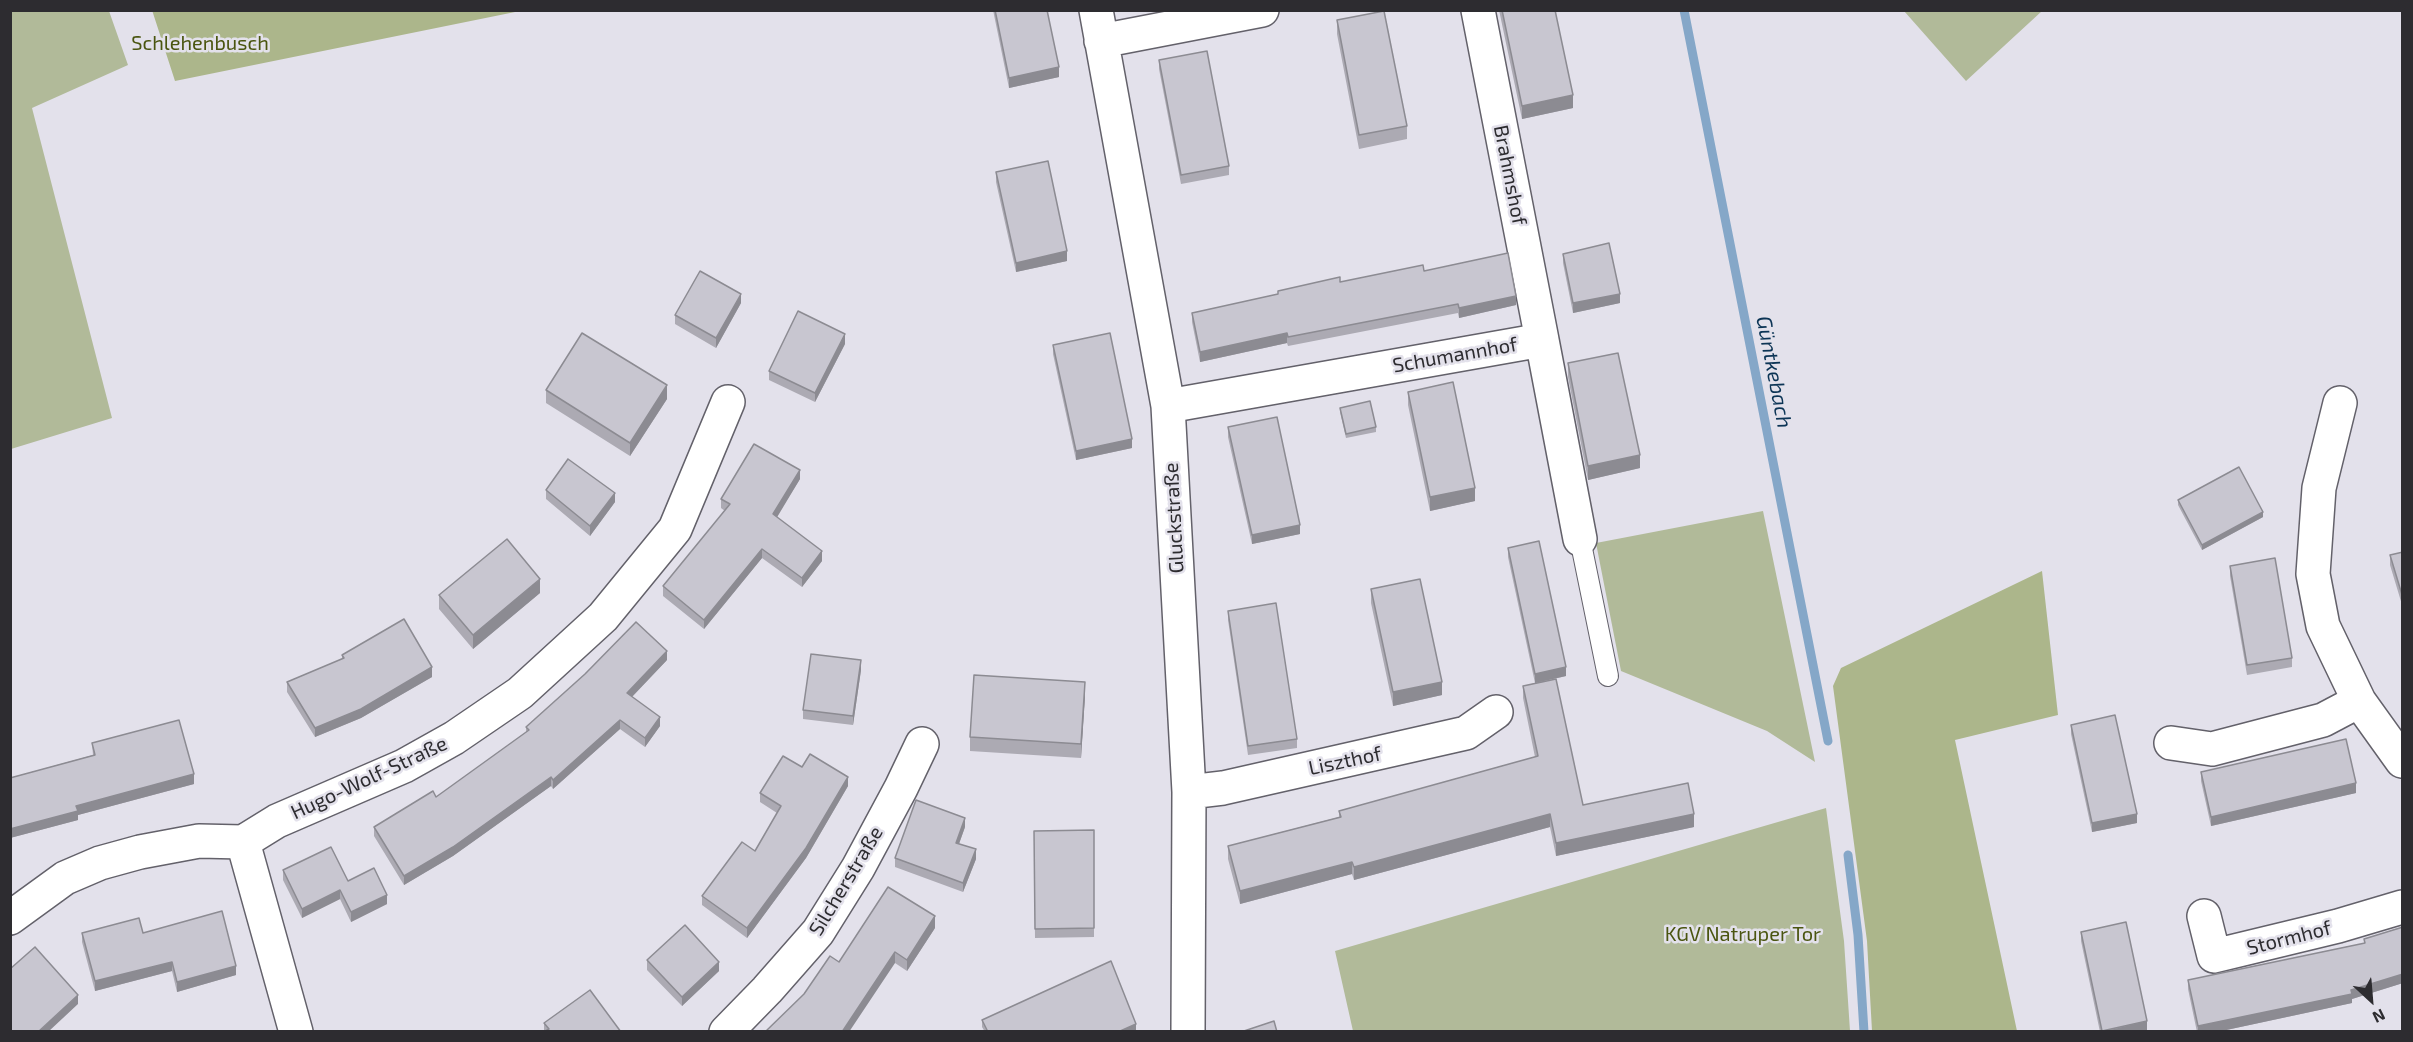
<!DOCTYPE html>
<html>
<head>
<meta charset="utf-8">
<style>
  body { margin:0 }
  #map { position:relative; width:2413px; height:1042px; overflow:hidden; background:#e3e1eb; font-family:"Exo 2",sans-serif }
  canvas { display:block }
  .frame { position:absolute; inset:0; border:12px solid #2d2c30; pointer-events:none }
  .north { position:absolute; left:2341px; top:970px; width:60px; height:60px; -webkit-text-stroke:4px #e3e1eb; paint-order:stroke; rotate:154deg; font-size:16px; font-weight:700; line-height:24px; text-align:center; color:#2d2c30 }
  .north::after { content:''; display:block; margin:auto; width:21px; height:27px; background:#2d2c30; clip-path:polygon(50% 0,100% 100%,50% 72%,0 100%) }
</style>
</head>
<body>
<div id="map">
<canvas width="2413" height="1042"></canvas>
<div class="frame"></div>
<div class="north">N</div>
</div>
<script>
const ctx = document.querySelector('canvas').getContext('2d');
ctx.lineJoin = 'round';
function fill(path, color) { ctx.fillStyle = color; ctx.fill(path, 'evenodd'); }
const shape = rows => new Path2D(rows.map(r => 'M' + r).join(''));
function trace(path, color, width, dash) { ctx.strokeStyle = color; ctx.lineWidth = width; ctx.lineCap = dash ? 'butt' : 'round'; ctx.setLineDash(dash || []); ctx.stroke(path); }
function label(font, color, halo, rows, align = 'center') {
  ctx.font = font + ' "Exo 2",sans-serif'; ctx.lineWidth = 5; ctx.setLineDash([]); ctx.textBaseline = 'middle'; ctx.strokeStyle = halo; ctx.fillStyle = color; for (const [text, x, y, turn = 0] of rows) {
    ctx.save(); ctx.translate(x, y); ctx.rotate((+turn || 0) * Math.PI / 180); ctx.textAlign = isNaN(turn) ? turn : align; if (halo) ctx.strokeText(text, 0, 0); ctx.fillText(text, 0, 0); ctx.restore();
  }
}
fill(shape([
  [11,10,109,11,128,65,32,108,112,418,11,449],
  [1904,11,2042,11,1966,81],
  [1763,511,1815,762,1767,731,1621,671,1596,543],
  [1826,808,1844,941,1850,1031,1353,1031,1335,951]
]), '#b1ba99');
fill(shape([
  [152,10,520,10,520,11,175,81],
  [2042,571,2058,715,1955,740,2017,1031,1872,1031,1867,941,1833,686,1841,668]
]), '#acb68b');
trace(shape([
  [1684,10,1828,741],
  [1848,855,1858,935,1864,1032]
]), '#85a7c8', 9);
const lane = shape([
  [1580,539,1608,676]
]);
const street = shape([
  [1096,10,1168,406,1189,792,1188,1032],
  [1478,10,1542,340],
  [1101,41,1262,10],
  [2340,403,2319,488,2313,574,2323,626,2359,701,2402,761],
  [1168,406,1542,340,1580,539],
  [2171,743,2212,749,2323,720,2359,701],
  [1189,792,1223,788,1466,733,1496,712],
  [243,842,277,821,404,766,454,738,520,693,603,617,675,529,728,402],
  [243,842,296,1032],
  [2204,916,2214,956,2338,926,2402,907],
  [10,918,65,878,100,863,140,852,199,841,243,842],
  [726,1032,767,990,818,932,858,868,901,788,922,744]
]);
trace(lane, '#63616a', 22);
trace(street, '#63616a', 36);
trace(lane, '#fff', 20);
trace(street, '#fff', 33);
fill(shape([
  [993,10,1047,10,1059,77,1009,88],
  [1499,10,1555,10,1573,108,1522,119],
  [1337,20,1407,126,1407,139,1359,149,1337,34],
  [1159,60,1229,166,1229,175,1181,184,1159,69],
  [996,172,1067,261,1016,272,996,182],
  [1563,254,1620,303,1573,313,1563,263],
  [1424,271,1516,305,1459,318,1458,313,1288,346,1287,343,1200,362,1192,322,1192,313,1278,294,1278,291],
  [741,303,716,348,675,324,675,315],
  [845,344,815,402,769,380,769,371],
  [1053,345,1132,448,1076,460,1053,354],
  [1568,363,1640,468,1588,480,1568,377],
  [546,390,667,399,630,456,546,403],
  [1408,392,1475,501,1430,511,1408,405],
  [1340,408,1376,427,1376,432,1346,438,1340,412],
  [1228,427,1300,534,1252,544,1228,437],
  [800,479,776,517,822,561,802,587,762,558,704,629,663,596,663,586,725,511,721,508,721,499],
  [546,490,615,502,590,536,546,499],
  [2178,500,2263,517,2202,550,2178,505],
  [1508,548,1566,676,1545,681,1583,805,1694,827,1556,856,1550,827,1354,880,1352,874,1240,904,1228,859,1228,846,1339,817,1339,811,1535,757,1523,698,1523,686,1535,683,1508,557],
  [2403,552,2403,608,2390,565,2390,555],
  [2230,566,2292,658,2292,667,2247,675,2230,576],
  [1371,589,1442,695,1393,706,1371,603],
  [540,593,473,649,439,609,439,595],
  [1228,611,1297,739,1297,748,1248,755,1228,620],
  [342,655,432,677,361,718,315,737,287,692,287,682,342,659],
  [667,660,632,697,660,726,645,747,620,729,553,789,551,786,453,856,404,885,374,836,374,827,436,797,526,732,526,727],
  [861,670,853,725,803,719,803,710],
  [1085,696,1081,758,970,751,970,737],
  [2071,725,2137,823,2092,832,2071,734],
  [92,743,194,784,78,815,78,820,10,838,10,778,93,755],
  [802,767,848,786,806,858,747,938,702,905,702,896,755,851,777,813,760,802,760,793],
  [2201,772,2356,793,2211,826,2201,781],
  [965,827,959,844,976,859,963,892,895,867,895,858],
  [1094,830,1094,937,1035,938,1034,831],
  [283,870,348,881,387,904,351,922,340,899,302,918,283,880],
  [2403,927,2403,983,2352,999,2352,1003,2217,1032,2197,1032,2188,989,2188,980,2364,944,2364,939],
  [935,928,907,971,895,963,804,994,839,962],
  [2081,932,2147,1030,2142,1032,2100,1032,2081,941],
  [82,933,236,975,177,992,172,971,95,991,82,942],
  [647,960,719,971,682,1006,647,970],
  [982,1020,1136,1031,985,1032,982,1027],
  [544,1023,621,1032,544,1031]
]), '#acaab3');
fill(shape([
  [1059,67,1059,77,1009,88,1009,78],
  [1573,95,1573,108,1522,119,1522,106],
  [1067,251,1067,261,1016,272,1016,263],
  [741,294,741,303,716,348,716,338],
  [1620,294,1620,303,1573,313,1573,303],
  [1516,296,1516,305,1459,318,1459,308],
  [1287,333,1287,343,1200,362,1200,352],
  [845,334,845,344,815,402,815,393],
  [667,385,667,399,630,456,630,443],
  [1132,439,1132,448,1076,460,1076,451],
  [1640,455,1640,468,1588,480,1588,466],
  [800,470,800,479,773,524,773,514],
  [1475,488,1475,501,1430,511,1430,497],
  [615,493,615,502,590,536,590,526],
  [2263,512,2263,517,2202,550,2202,545],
  [1300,525,1300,534,1252,544,1252,535],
  [762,549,762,558,704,629,704,620],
  [822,551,822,561,802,587,802,578],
  [540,579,540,593,473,649,473,635],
  [667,651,667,660,627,702,627,693],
  [861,660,861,670,853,725,853,716],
  [432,667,432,677,361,718,315,737,315,728],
  [1566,667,1566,676,1535,683,1535,674],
  [1085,682,1085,696,1081,758,1081,744],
  [1442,682,1442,695,1393,706,1393,692],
  [660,717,660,726,645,747,645,738],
  [620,720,620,729,553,789,553,780],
  [194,774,194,784,78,815,78,820,10,838,10,829,76,806],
  [551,777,551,786,453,856,404,885,404,876],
  [848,777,848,786,806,858,747,938,747,928],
  [2356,783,2356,793,2211,826,2211,817],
  [1550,814,1550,827,1354,880,1354,867],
  [1694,814,1694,827,1556,856,1556,843],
  [2137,814,2137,823,2092,832,2092,823],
  [965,818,965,827,956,852,956,843],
  [976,849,976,859,963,892,963,883],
  [1352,862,1352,874,1240,904,1240,891],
  [340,890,340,899,302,918,302,909],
  [387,895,387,904,351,922,351,912],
  [935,916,935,928,907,971,907,960],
  [895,952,895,963,849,1032,842,1032],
  [172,962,172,971,95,991,95,981],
  [719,962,719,971,682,1006,682,997],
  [236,966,236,975,177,992,177,982],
  [2403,974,2403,983,2352,999,2352,1003,2217,1032,2198,1032,2198,1026,2351,990],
  [78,995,78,1004,48,1032,38,1032],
  [2147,1021,2147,1030,2142,1032,2102,1032],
  [1136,1024,1136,1032,1118,1032]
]), '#8c8b92');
const building = shape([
  [995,10,1047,10,1059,67,1009,78,995,10],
  [1502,10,1555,10,1573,95,1522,106,1502,10],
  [1384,11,1407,126,1359,135,1337,20,1384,11],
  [1207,51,1229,166,1181,175,1159,60,1207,51],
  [1048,161,1067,251,1016,263,996,172,1048,161],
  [1609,243,1620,294,1573,303,1563,254,1609,243],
  [1508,253,1516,296,1459,308,1458,304,1288,337,1287,333,1200,352,1192,313,1278,294,1278,291,1340,277,1340,282,1423,265,1424,271,1508,253],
  [700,271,741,294,716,338,675,315,700,271],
  [798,311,845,334,815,393,769,371,798,311],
  [582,333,667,385,630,443,546,390,582,333],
  [1110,333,1132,439,1076,451,1053,345,1110,333],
  [1618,353,1640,455,1588,466,1568,363,1618,353],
  [1453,382,1475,488,1430,497,1408,392,1453,382],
  [1370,401,1376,427,1346,434,1340,408,1370,401],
  [1277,417,1300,525,1252,535,1228,427,1277,417],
  [754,444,800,470,773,514,822,551,802,578,762,549,704,620,663,586,730,504,721,499,754,444],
  [568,459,615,493,590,526,546,490,568,459],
  [2239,467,2263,512,2202,545,2178,500,2239,467],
  [507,539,540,579,473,635,439,595,507,539],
  [1539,541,1566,667,1535,674,1508,548,1539,541],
  [2403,552,2403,598,2390,555,2403,552],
  [2275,558,2292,658,2247,665,2230,566,2275,558],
  [1420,579,1442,682,1393,692,1371,589,1420,579],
  [1276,603,1297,739,1248,746,1228,611,1276,603],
  [404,619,432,667,361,709,315,728,287,682,344,658,342,655,404,619],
  [636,622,667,651,627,693,660,717,645,738,620,720,553,780,551,777,453,847,404,876,374,827,433,791,436,797,529,730,526,727,585,674,636,622],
  [811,654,861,660,853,716,803,710,811,654],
  [974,675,1085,682,1081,744,970,737,974,675],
  [1556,679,1583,805,1688,783,1694,814,1556,843,1550,814,1354,867,1352,862,1240,891,1228,846,1341,817,1339,811,1538,756,1523,686,1556,679],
  [2115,715,2137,814,2092,823,2071,725,2115,715],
  [179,720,194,774,76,806,78,811,10,829,10,778,95,755,92,743,179,720],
  [2346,739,2356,783,2211,817,2201,772,2346,739],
  [810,754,848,777,806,848,747,928,702,896,742,842,755,851,781,806,760,793,783,756,802,767,810,754],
  [916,800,965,818,956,843,976,849,963,883,895,858,916,800],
  [1094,830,1094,928,1035,929,1034,831,1094,830],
  [331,847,348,881,374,868,387,895,351,912,340,890,302,909,283,870,331,847],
  [888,887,935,916,907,960,895,952,842,1032,765,1032,804,994,830,956,839,962,888,887],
  [222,911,236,966,177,982,172,962,95,981,82,933,139,918,143,933,222,911],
  [2126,922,2147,1021,2102,1031,2081,932,2126,922],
  [685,925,719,962,682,997,647,960,685,925],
  [2403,927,2403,974,2351,990,2352,994,2198,1026,2188,980,2365,943,2364,939,2403,927],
  [35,947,78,995,38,1032,10,1032,10,969,35,947],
  [1111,961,1136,1024,1118,1032,988,1032,982,1020,1111,961],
  [590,990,621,1032,544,1032,549,1029,544,1023,590,990],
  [1274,1021,1277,1032,1241,1032,1274,1021]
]);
fill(building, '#c8c6d0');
trace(building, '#8c8b92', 1.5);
label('20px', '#4a5510', '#e3e1eb', [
  ["Schlehenbusch",200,43],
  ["KGV Natruper Tor",1743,934]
]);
label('20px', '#2d2c30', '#e3e1eb', [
  ["Brahmshof",1510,175,79],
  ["Schumannhof",1455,355,-10],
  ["Gluckstraße",1174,518,-93],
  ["Liszthof",1345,761,-12],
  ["Hugo-Wolf-Straße",369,778,-25],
  ["Silcherstraße",846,881,-59],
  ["Stormhof",2289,938,-14]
]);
label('italic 21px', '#0c3455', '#e3e1eb', [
  ["Güntkebach",1774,372,79]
]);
</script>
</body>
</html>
